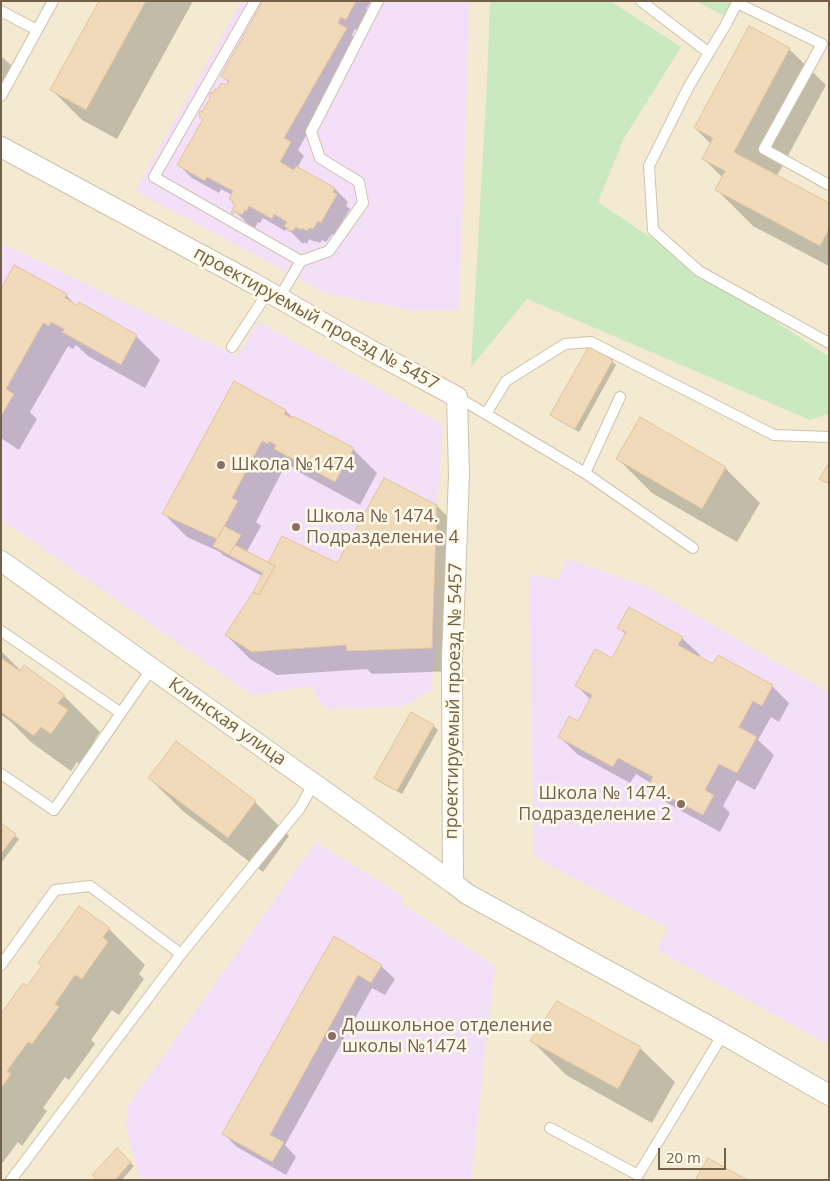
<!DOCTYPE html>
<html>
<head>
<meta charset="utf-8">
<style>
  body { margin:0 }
  #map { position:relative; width:830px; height:1181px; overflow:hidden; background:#fcf7e2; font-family:"Open Sans",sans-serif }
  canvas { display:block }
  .frame { position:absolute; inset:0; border:2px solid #736049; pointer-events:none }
  .scale { position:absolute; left:658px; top:1148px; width:68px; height:22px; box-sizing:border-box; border:2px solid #736049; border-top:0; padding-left:6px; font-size:15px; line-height:18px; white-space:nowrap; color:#736049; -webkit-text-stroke:4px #fffae8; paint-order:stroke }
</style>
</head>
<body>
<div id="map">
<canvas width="830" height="1181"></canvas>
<div class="frame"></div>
<div class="scale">20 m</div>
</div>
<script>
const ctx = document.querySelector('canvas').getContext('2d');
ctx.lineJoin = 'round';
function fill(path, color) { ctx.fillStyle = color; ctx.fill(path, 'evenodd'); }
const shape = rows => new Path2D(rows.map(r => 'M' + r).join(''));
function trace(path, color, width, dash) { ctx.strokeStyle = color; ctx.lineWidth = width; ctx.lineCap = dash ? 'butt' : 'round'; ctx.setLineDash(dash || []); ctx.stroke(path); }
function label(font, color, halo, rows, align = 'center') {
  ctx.font = font + ' "Open Sans",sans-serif'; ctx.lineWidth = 5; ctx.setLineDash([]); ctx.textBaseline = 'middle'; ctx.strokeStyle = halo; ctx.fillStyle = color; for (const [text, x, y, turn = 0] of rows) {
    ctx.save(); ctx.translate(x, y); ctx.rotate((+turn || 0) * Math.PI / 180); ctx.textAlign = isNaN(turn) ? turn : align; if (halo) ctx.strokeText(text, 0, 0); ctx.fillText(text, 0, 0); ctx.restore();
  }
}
fill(shape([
  [1,1,829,1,829,1180,1,1180]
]), '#f3ead1');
fill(shape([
  [242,1,470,1,459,310,410,310,324,293,293,275,135,191],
  [1,243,237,356,259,322,443,425,437,505,435,654,431,691,400,707,324,709,312,686,252,695,1,519],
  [567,559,646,586,829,693,829,1045,657,950,668,928,553,867,534,856,529,574,558,580],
  [316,842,403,896,401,903,495,966,471,1180,140,1180,126,1128,128,1106]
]), '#f3dff8');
fill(shape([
  [490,1,610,1,681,47,623,140,598,202,829,357,829,414,810,420,527,299,471,367,487,82],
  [695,1,735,1,725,16]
]), '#cae9c1');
fill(shape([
  [100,1,193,1,117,139,82,120,52,90],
  [265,1,371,1,366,9,370,12,359,32,355,29,352,35,359,43,298,150,304,156,297,168,335,189,348,202,346,205,350,209,334,235,332,234,326,242,322,240,320,243,316,241,315,242,309,239,307,244,304,242,303,244,287,228,285,231,263,218,260,223,258,222,255,228,247,223,233,209,236,205,230,199,232,195,221,189,219,193,192,178,179,165,204,120,202,114,218,91,227,87,229,83,222,76],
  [789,49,826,85,777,176,829,204,829,266,753,226,717,190,723,178,704,159,711,144,695,128],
  [1,56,13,67,1,88],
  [1,292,66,295,76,306,136,336,160,360,145,388,88,356,76,345,73,349,68,346,30,412,37,419,19,450,1,438],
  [612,361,616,365,579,432,556,419,552,415],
  [286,411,293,418,353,449,377,473,360,505,299,472,292,466,292,467,286,464,256,522,261,526,246,553,268,564,337,564,437,506,461,530,455,671,372,674,367,669,277,675,250,659,226,635,254,592,262,576,223,555,220,552,187,537,163,513],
  [641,419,725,468,760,503,737,542,652,493,618,459],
  [619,627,682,638,700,655,698,658,714,666,772,686,789,703,779,722,771,717,758,740,774,755,755,790,737,780,723,806,730,813,720,832,667,803,649,785,651,783,636,774,630,783,577,754,560,737,579,723,591,700,577,686,613,660,626,635],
  [1,651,21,671,64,696,100,732,95,739,104,748,88,770,77,762,71,771,32,743,10,721,1,715],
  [434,726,438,730,402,794,380,782,376,778],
  [149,778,255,802,289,836,263,872,184,812],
  [1,825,19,839,1,863],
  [109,929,145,965,139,974,144,979,119,1015,112,1010,91,1040,95,1044,69,1080,65,1077,43,1108,47,1111,22,1146,18,1142,1,1165,1,1016,28,988],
  [334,937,381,966,395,979,385,995,372,988,285,1145,296,1157,286,1175,237,1147,224,1134],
  [532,1041,640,1048,675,1082,652,1123,566,1075],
  [117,1150,134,1166,122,1180,98,1180]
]), '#0003');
const building = shape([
  [99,1,146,1,86,110,50,90,99,1],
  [263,1,356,1,346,20,341,17,338,23,347,28,284,138,291,142,280,162,294,170,296,166,335,188,333,192,337,194,321,223,318,221,314,228,312,229,309,228,307,231,302,228,301,230,296,227,293,231,291,230,290,232,287,230,288,228,284,226,287,222,274,214,272,219,249,206,247,211,245,210,242,215,234,211,233,214,231,213,235,204,232,203,233,201,229,199,233,191,207,177,205,181,177,165,203,119,199,117,200,115,199,114,200,111,202,112,211,97,209,96,211,92,213,93,215,89,217,90,221,83,226,85,229,81,221,76,263,1],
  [749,26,790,48,734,152,829,203,829,229,820,246,715,190,725,171,702,159,713,138,694,128,749,26],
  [14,265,67,294,65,298,77,305,79,302,137,335,121,365,62,332,64,329,51,322,49,326,43,323,6,389,14,394,1,416,1,289,14,265],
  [589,346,613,360,575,429,550,415,589,346],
  [234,381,286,410,284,414,292,418,293,416,354,448,335,482,274,449,276,445,269,441,268,444,262,441,232,498,238,501,217,539,162,514,234,381],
  [640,417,726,467,702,509,616,459,640,417],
  [829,463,829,484,819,479,829,463],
  [384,478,437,505,432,648,347,651,346,645,252,652,225,635,253,592,259,595,275,566,268,563,282,536,337,563,384,478],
  [224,526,241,535,229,555,213,546,224,526],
  [235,545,275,566,259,595,253,592,263,573,229,555,235,545],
  [629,607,683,637,678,645,713,664,718,655,773,685,762,706,753,701,739,727,757,737,737,773,719,764,705,790,714,795,703,815,648,786,653,777,618,758,613,767,558,737,569,716,578,721,592,695,575,686,595,649,612,658,626,632,617,628,629,607],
  [1,658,20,671,24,665,65,695,58,703,68,710,51,734,41,727,34,736,1,712,1,658],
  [411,712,434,725,397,791,374,778,411,712],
  [176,741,256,801,228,838,148,778,176,741],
  [1,823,16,834,1,854,1,823],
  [79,906,110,928,103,937,108,942,82,979,75,975,55,1004,59,1007,32,1044,28,1042,7,1071,11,1074,1,1088,1,1014,23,983,27,986,42,966,38,963,79,906],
  [334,936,382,965,371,983,358,975,270,1135,284,1142,272,1162,222,1134,334,936],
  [557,1001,641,1047,618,1089,530,1041,557,1001],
  [117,1148,131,1162,115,1180,97,1180,92,1175,117,1148],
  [708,1158,747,1180,695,1180,708,1158]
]);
fill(building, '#f1daba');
trace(building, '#e3c49b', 1);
const service = shape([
  [255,1,154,177,301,261,329,251,363,203,359,182,320,158,311,132,378,1],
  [641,1,709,53],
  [738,1,725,26,689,86,649,166,653,230,699,271,829,343],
  [737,3,822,44,764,149,829,185],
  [1,11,37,30],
  [1,96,53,1],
  [279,298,301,261],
  [232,347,268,292],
  [457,397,486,414,506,381,565,344,591,342,774,435,829,437],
  [486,414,585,473,620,397],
  [585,473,693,548],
  [1,631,121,713],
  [1,774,54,810,152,668],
  [1,965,55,890,90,886,181,954],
  [550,1128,638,1175,723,1034],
  [11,1180,181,954,300,808,314,783]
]);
const minor = shape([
  [1,147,253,283,370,350,457,397,459,475,452,659,453,883,467,894,723,1034,829,1095],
  [1,561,453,883]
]);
trace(service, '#cfc2ac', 12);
trace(minor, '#cfc2ac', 22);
trace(service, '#fff', 10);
trace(minor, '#fff', 20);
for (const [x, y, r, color] of [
  [221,465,5,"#8d6e63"],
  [296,527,5,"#8d6e63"],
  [681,804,5,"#8d6e63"],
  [332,1036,5,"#8d6e63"]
]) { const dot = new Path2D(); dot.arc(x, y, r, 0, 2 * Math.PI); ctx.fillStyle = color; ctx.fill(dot); trace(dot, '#fffae8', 2); }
label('18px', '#736049', '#fffae8', [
  ["проектируемый проезд № 5457",316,319,29],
  ["проектируемый проезд № 5457",454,701,-89],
  ["Клинская улица",227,722,35]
]);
label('18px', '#785e54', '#fffae8', [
  ["Школа №1474",231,465],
  ["Школа № 1474.",306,517],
  ["Подразделение 4",306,538],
  ["Школа № 1474.",671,794,"right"],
  ["Подразделение 2",671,815,"right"],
  ["Дошкольное отделение",342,1026],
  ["школы №1474",342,1047]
], 'left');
</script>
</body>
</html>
